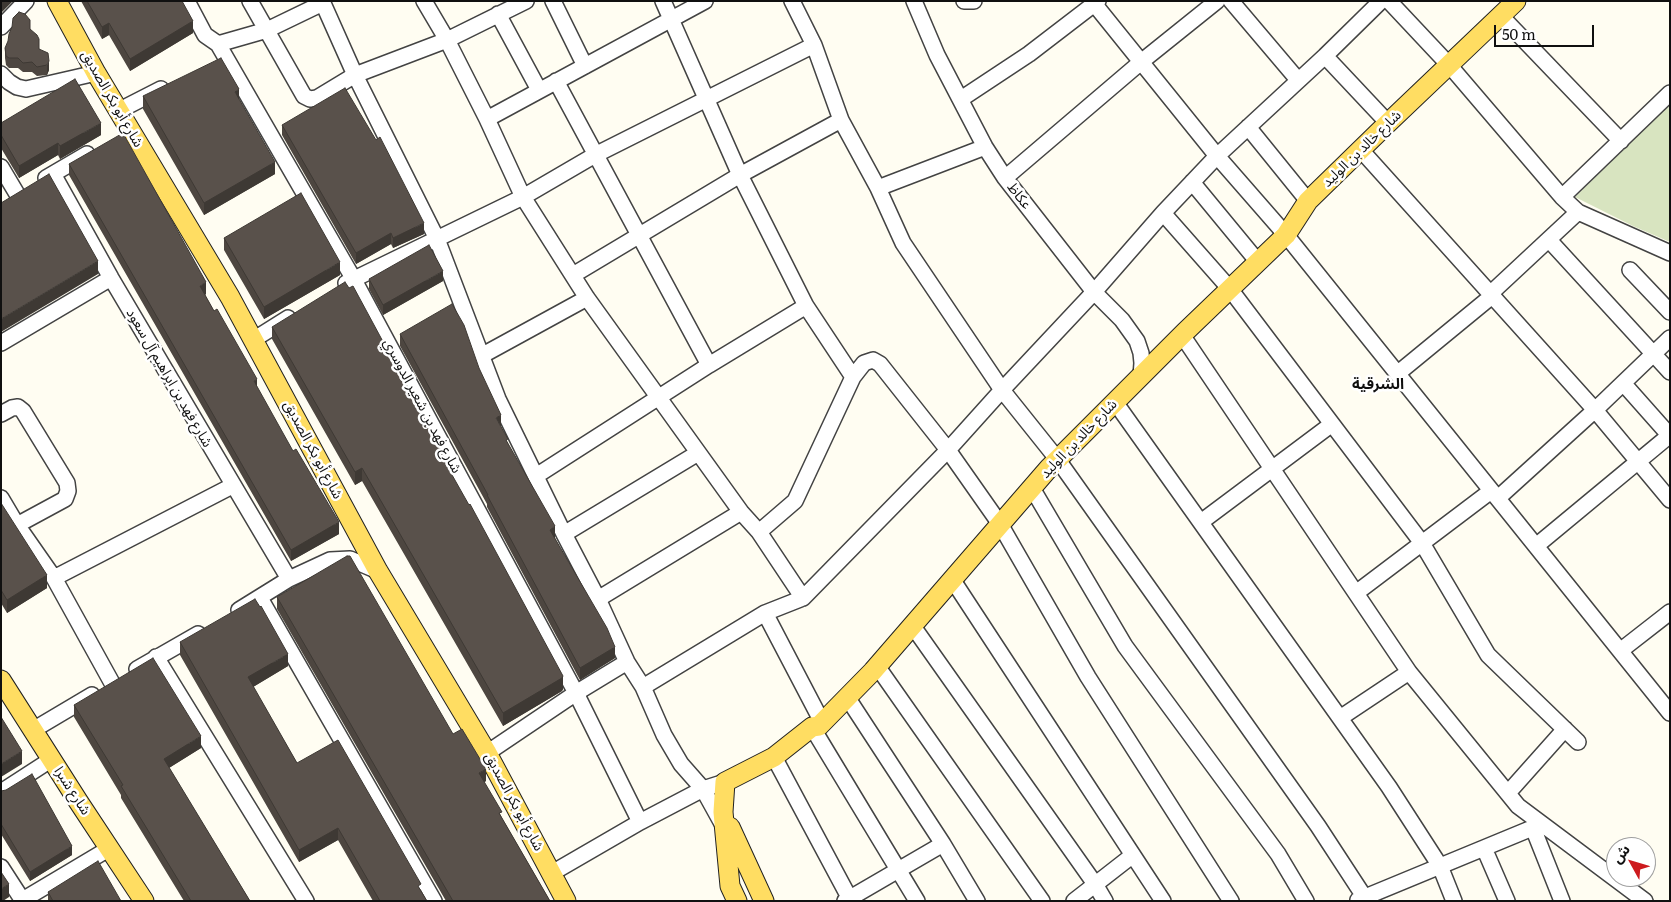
<!DOCTYPE html>
<html>
<head>
<meta charset="utf-8">
<style>
  body { margin:0 }
  #map { position:relative; width:1671px; height:902px; overflow:hidden; background:#fffdf2; font-family:Literata,"Noto Sans Arabic",serif }
  canvas { display:block }
  .frame { position:absolute; inset:0; border:2px solid #101010; pointer-events:none }
  .north { position:absolute; left:1606px; top:837px; width:50px; height:50px; box-sizing:border-box; background:#fff; border:1px solid #9f9f9f; border-radius:50%; rotate:309deg; font-size:14px; font-weight:700; line-height:20px; text-align:center; color:#101010 }
  .north::after { content:''; display:block; margin:auto; width:18px; height:22px; background:#cd1a1e; clip-path:polygon(50% 0,100% 100%,50% 72%,0 100%) }
  .scale { position:absolute; left:1494px; top:25px; width:100px; height:22px; box-sizing:border-box; border:2px solid #101010; border-top:0; padding-left:6px; font-size:15px; line-height:18px; white-space:nowrap; color:#101010; -webkit-text-stroke:4px #fff; paint-order:stroke }
</style>
</head>
<body>
<div id="map">
<canvas width="1671" height="902"></canvas>
<div class="frame"></div>
<div class="north">ش</div>
<div class="scale">50 m</div>
</div>
<script>
const ctx = document.querySelector('canvas').getContext('2d');
ctx.lineJoin = 'round';
function fill(path, color) { ctx.fillStyle = color; ctx.fill(path, 'evenodd'); }
const shape = rows => new Path2D(rows.map(r => 'M' + r).join(''));
function trace(path, color, width, dash) { ctx.strokeStyle = color; ctx.lineWidth = width; ctx.lineCap = dash ? 'butt' : 'round'; ctx.setLineDash(dash || []); ctx.stroke(path); }
function label(font, color, halo, rows, align = 'center') {
  ctx.font = font + ' Literata,"Noto Sans Arabic",serif'; ctx.lineWidth = 5; ctx.setLineDash([]); ctx.textBaseline = 'middle'; ctx.strokeStyle = halo; ctx.fillStyle = color; for (const [text, x, y, turn = 0] of rows) {
    ctx.save(); ctx.translate(x, y); ctx.rotate((+turn || 0) * Math.PI / 180); ctx.textAlign = isNaN(turn) ? turn : align; if (halo) ctx.strokeText(text, 0, 0); ctx.fillText(text, 0, 0); ctx.restore();
  }
}
fill(shape([
  [1670,104,1670,242,1633,226,1575,197]
]), '#d8e4c0');
const minor = shape([
  [187,1,205,35,218,44,353,278,576,693,640,822],
  [250,1,304,96,310,99,317,98,355,75,447,40,526,1],
  [322,1,355,75,437,239,498,399,564,534,598,599,627,662,643,687,664,735,681,764,703,789,724,827],
  [424,1,447,40,487,119,523,197,587,298,741,512,759,532,803,598],
  [553,1,585,66],
  [663,1,740,175,806,306,853,377],
  [792,1,814,45,841,120,878,188,903,243,1002,390,1058,460,1318,826,1367,901],
  [914,1,937,55,985,147,1005,178,1094,292,1122,320,1137,341,1141,353,1142,363,1141,376],
  [964,1,974,1],
  [1092,1,1217,156,1286,235,1670,713],
  [1231,1,1298,80],
  [1389,1,1450,66,1562,197,1578,212,1670,253],
  [498,14,539,90],
  [1501,16,1621,141],
  [1,27,26,1],
  [218,44,267,30,323,3],
  [1325,56,1388,123],
  [1,74,9,82,17,87,26,89,96,73],
  [961,99,1029,54,1098,1],
  [118,111,161,89],
  [487,119,705,1],
  [1248,127,1308,201],
  [1361,150,1595,410,1670,500],
  [1,167,17,194],
  [53,174,111,278,289,579],
  [46,178,87,154],
  [1005,178,1141,62,1217,1],
  [1192,182,1258,262],
  [878,188,985,147],
  [1562,197,1670,93],
  [1163,213,1230,289,1422,543,1488,655,1578,742],
  [1549,240,1670,372],
  [1630,270,1670,312],
  [573,275,740,175,841,120],
  [346,283,523,197,595,155,814,45],
  [1490,294,1578,212],
  [1182,335,1409,672,1518,806,1645,901],
  [253,340,288,318],
  [1,343,111,278],
  [481,356,587,298],
  [709,365,806,306],
  [1397,374,1492,296],
  [1623,383,1670,436],
  [1115,402,1389,787,1440,866,1454,901],
  [1,414,12,408,18,407,23,411,67,483,68,491,65,499,17,525],
  [536,476,709,365,556,81],
  [1032,488,1125,646,1278,854,1306,901],
  [1,498,17,525,54,578,112,683],
  [1498,498,1595,410,1670,338],
  [1201,522,1332,424],
  [759,532,795,501,853,377,864,363,873,360,880,364,948,450,1000,524,1088,677,1231,901],
  [564,534,698,453],
  [1536,546,1670,435],
  [54,578,232,486],
  [952,579,1163,901],
  [1356,593,1491,491],
  [260,598,434,901],
  [598,599,741,512],
  [239,610,289,579,330,560,350,559,378,571],
  [765,613,822,722],
  [912,625,1095,884,1105,901],
  [1620,651,1670,612],
  [156,657,306,901],
  [877,666,1042,901],
  [137,669,198,634],
  [643,687,765,613,803,598,948,450,1002,390,1094,292,1163,213,1217,156,1325,56,1381,1],
  [847,697,943,844,977,901],
  [1340,718,1409,672],
  [812,727,917,901],
  [33,730,92,695],
  [487,753,576,693,627,662],
  [774,757,851,901],
  [1,792,52,759],
  [1508,793,1565,729],
  [1533,828,1562,901],
  [1484,848,1507,901],
  [1,867,23,901],
  [552,873,640,822,703,789,725,782],
  [1358,900,1542,824],
  [21,901,110,848],
  [845,901,943,844],
  [1074,901,1133,855]
]);
const major = shape([
  [57,1,96,73,230,297,378,571,487,753,566,901],
  [1,680,78,801,144,901],
  [730,827,764,901],
  [737,901,730,886,723,812,725,782,774,757,812,727,819,726,873,671,1049,468,1185,332,1286,235,1308,201,1388,123,1516,1]
]);
trace(minor, '#434343', 18);
trace(major, '#212121', 21);
trace(minor, '#fff', 15);
trace(major, '#ffdd62', 19);
fill(shape([
  [81,1,182,1,193,33,130,71,109,35,102,39],
  [30,29,49,70,47,75,37,76,32,72,23,72,18,68,9,68,6,65,5,58,5,48],
  [143,96,239,100,275,174,204,215,143,109],
  [1,123,101,135,60,159,58,155,19,178,1,148],
  [282,125,424,234,393,248,391,244,356,264,282,135],
  [69,164,206,294,205,295,339,534,291,561,69,175],
  [224,238,340,275,264,319,224,250],
  [369,279,443,281,383,315,369,289],
  [272,327,449,471,563,689,562,691,503,726,362,481,355,485,272,339],
  [400,334,501,427,508,444,615,658,580,680,487,507,487,504,400,346],
  [1,503,47,588,7,613,1,603],
  [277,597,453,734,486,781,484,782,502,818,550,901,446,901,277,609],
  [180,642,288,666,253,687,297,763,421,890,427,901,373,901,338,840,299,862,180,655],
  [74,705,201,748,169,768,250,901,184,901,121,798,121,795,74,717],
  [1,791,72,855,30,881,1,834],
  [48,892,121,901,48,901]
]), '#4d4640');
fill(shape([
  [1,1,13,1,1,13],
  [193,21,193,33,130,71,130,59],
  [109,23,109,35,102,39,102,27],
  [49,61,49,70,47,75,47,65],
  [239,89,239,102,235,92],
  [101,123,101,135,60,159,60,146],
  [58,143,58,155,19,178,19,166],
  [275,162,275,174,204,215,204,203],
  [424,223,424,234,393,248,393,238],
  [391,233,391,244,356,264,356,253],
  [98,261,98,274,1,332,1,319],
  [340,262,340,275,264,319,264,307],
  [443,271,443,281,383,315,383,305],
  [206,282,206,294,200,297,200,286],
  [257,379,257,391,254,381],
  [501,415,501,427,496,418],
  [362,468,362,481,355,485,355,472],
  [339,522,339,534,291,561,291,550],
  [555,526,555,538,550,541,550,530],
  [47,575,47,588,7,613,7,600],
  [615,647,615,658,580,680,580,668],
  [288,654,288,666,248,690,248,677],
  [563,676,563,689,562,691,503,726,503,713],
  [201,736,201,748,164,771,164,759],
  [22,751,22,764,1,777,1,764],
  [486,769,486,781,479,786,479,773],
  [338,828,338,840,299,862,299,850],
  [72,846,72,855,30,881,30,872],
  [9,884,9,897,3,901,1,901,1,889]
]), '#3e3934');
const building = shape([
  [87,1,182,1,193,21,130,59,109,23,102,27,87,1],
  [19,12,25,14,30,20,30,29,37,35,39,39,39,49,48,53,49,61,47,65,37,67,32,62,23,63,18,58,9,58,6,56,5,48,8,41,9,34,12,27,13,18,19,12],
  [221,58,239,89,235,92,275,162,204,203,143,96,221,58],
  [75,79,101,123,60,146,58,143,19,166,1,135,1,123,75,79],
  [345,88,376,140,380,137,424,223,393,238,391,233,356,253,282,125,345,88],
  [123,133,206,282,200,286,214,311,217,309,257,379,254,381,293,451,296,449,339,522,291,550,69,164,123,133],
  [49,174,98,261,1,319,1,203,49,174],
  [301,193,340,262,264,307,224,238,301,193],
  [429,245,443,271,383,305,369,279,429,245],
  [345,282,349,288,353,286,449,464,447,466,469,505,470,504,563,676,562,678,503,713,362,468,355,472,272,327,345,282],
  [452,304,464,325,479,368,501,415,496,418,508,439,506,440,555,526,550,530,607,628,615,647,580,668,487,495,488,495,400,334,452,304],
  [1,503,47,575,7,600,1,590,1,503],
  [347,556,350,556,453,734,462,729,486,769,479,773,502,812,499,813,550,901,453,901,277,597,347,556],
  [255,599,260,607,261,606,288,654,248,677,297,763,338,740,421,884,418,886,427,901,380,901,338,828,299,850,180,642,255,599],
  [153,658,201,736,164,759,250,901,191,901,121,786,123,785,74,705,153,658],
  [1,717,22,751,1,764,1,717],
  [32,774,72,846,30,872,1,824,1,791,6,790,32,774],
  [98,861,121,901,53,901,48,892,98,861],
  [1,872,9,884,1,889,1,872]
]);
fill(building, '#59514b');
trace(building, '#3e3934', 1);
label('14px', '#101010', '#fff', [
  ["شارع أبو بكر الصديق",112,99,60],
  ["شارع خالد بن الوليد",1362,149,-44],
  ["عكاظ",1019,196,52],
  ["شارع فهد بن ابراهيم آل سعود",169,378,60],
  ["شارع فهد بن شعير الدوسري",422,406,62],
  ["شارع خالد بن الوليد",1079,439,-46],
  ["شارع أبو بكر الصديق",313,450,62],
  ["شارع شبرا",72,791,57],
  ["شارع أبو بكر الصديق",514,802,62]
]);
label('bold 15px', '#101010', '#fff', [
  ["الشرقية",1378,385]
]);
</script>
</body>
</html>
